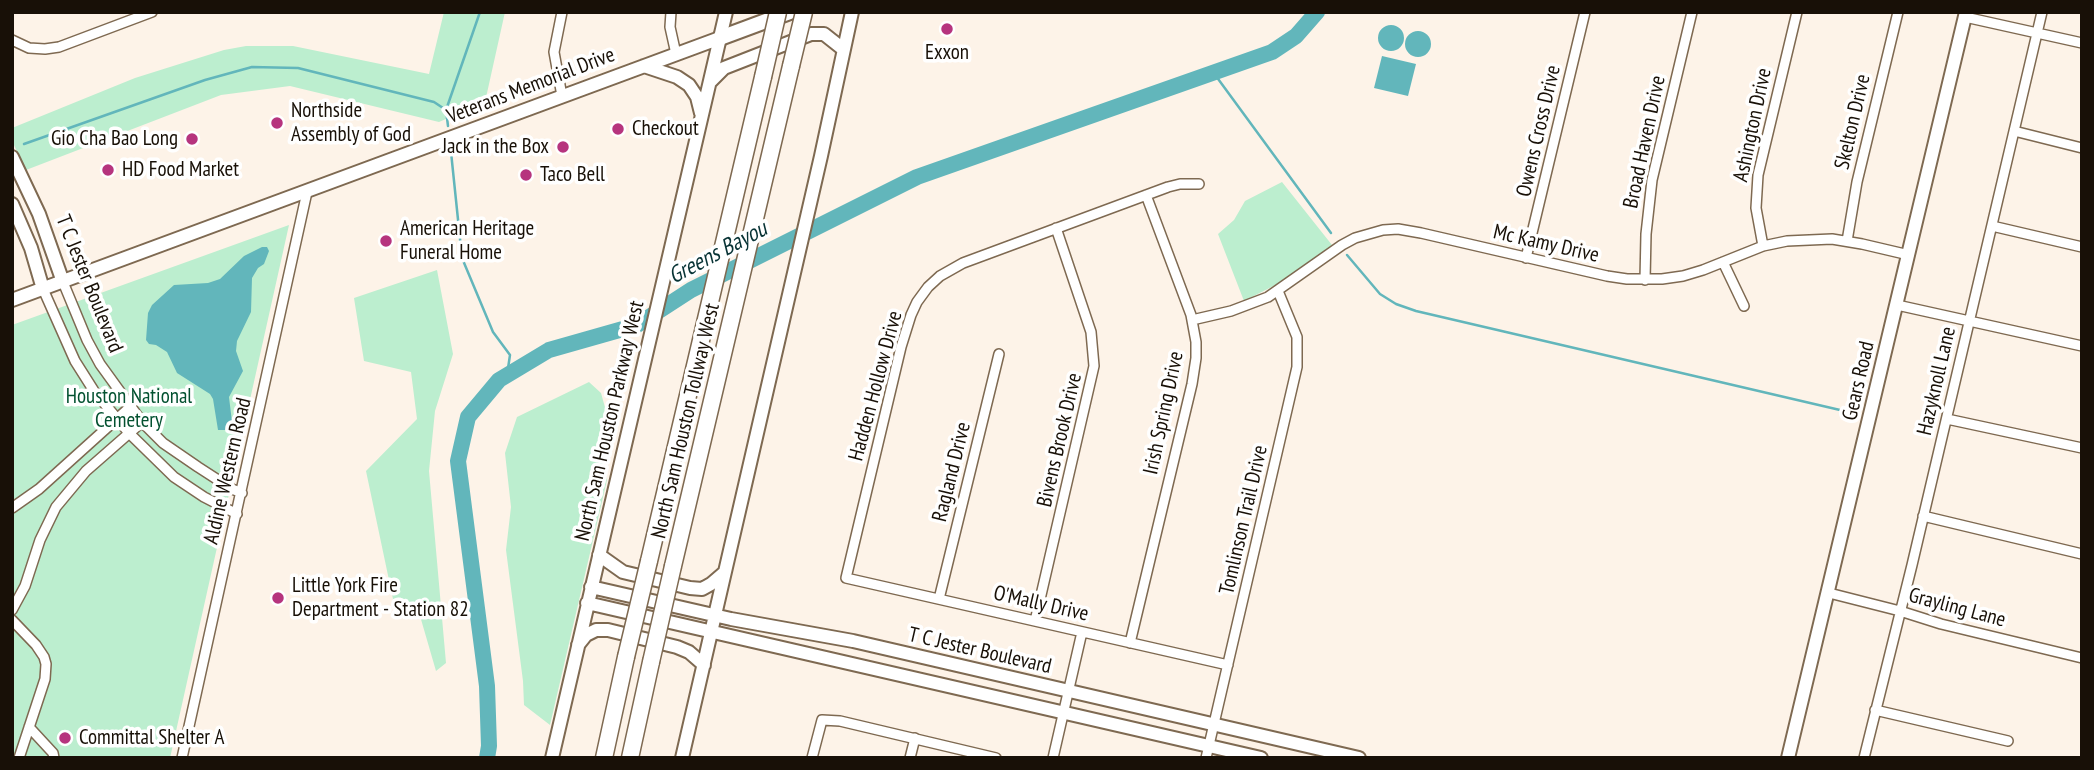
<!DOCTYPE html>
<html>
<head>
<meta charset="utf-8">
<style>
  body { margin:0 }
  #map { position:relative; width:2094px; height:770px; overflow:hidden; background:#fdf3e8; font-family:"PT Sans Narrow",sans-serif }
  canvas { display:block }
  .frame { position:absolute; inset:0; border:14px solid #181007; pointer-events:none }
</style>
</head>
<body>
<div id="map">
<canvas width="2094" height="770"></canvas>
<div class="frame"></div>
</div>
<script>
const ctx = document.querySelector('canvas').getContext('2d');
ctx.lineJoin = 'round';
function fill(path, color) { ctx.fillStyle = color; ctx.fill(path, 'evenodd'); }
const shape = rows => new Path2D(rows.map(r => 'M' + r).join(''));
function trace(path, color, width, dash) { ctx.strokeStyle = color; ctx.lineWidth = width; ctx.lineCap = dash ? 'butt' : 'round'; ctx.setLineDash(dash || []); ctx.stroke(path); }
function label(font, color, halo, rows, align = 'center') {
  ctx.font = font + ' "PT Sans Narrow",sans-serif'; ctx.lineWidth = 7; ctx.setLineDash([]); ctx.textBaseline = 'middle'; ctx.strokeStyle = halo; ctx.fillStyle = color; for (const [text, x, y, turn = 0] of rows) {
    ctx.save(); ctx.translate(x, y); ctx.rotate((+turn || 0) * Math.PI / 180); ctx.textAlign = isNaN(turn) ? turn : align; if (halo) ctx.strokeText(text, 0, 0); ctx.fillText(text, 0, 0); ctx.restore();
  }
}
fill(shape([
  [444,12,505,12,485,102,439,122,290,86,221,95,26,170,12,141,12,128,135,78,224,50,246,46,293,46,429,74],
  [1282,182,1332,245,1293,276,1244,301,1218,234,1234,220,1245,201],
  [289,225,170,758,12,758,12,325],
  [437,270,453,354,435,411,429,471,446,663,436,671,418,609,393,599,366,471,417,419,411,372,364,361,354,298],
  [589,382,601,393,606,411,602,462,607,480,550,725,524,705,523,681,506,550,511,507,505,453,517,417]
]), '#bceecf');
fill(shape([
  '1378 38a13 13 0 1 1 26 0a13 13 0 1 1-26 0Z',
  '1405 44a13 13 0 1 1 26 0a13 13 0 1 1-26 0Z',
  [1382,56,1416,64,1408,96,1374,88],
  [262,247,267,247,269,251,264,264,258,268,252,278,251,312,237,341,236,351,243,371,229,397,232,422,227,430,218,430,213,399,210,394,177,373,167,352,156,345,149,344,146,340,148,313,152,305,174,285,208,283,220,279,244,256]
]), '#62b6bb');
trace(shape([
  [1213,72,1331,233],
  [448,126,446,110,480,12],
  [24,144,205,80,252,67,298,68,434,102,446,110],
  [451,152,462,258,493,332,510,355,507,375],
  [1347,255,1380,294,1396,304,1416,311,1840,410]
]), '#62b6bb', 2.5);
trace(shape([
  [487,758,489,746,487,686,458,461,468,417,499,380,549,350,637,325,691,290,917,177,1272,52,1296,36,1317,12]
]), '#62b6bb', 16);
const street = shape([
  [562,12,554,52,562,96],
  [671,12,670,27,676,54],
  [1965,17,2082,43],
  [12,40,29,48,45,49,59,47,152,12],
  [2014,131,2082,148],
  [1199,184,1180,184,1168,187,963,263,940,276,928,287,917,302,911,315,901,347,846,578,1228,665],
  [1992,226,2082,247],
  [1847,241,1857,182,1898,12],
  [1763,246,1756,208,1758,175,1797,12],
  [1526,258,1585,12],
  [1723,262,1744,306],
  [1645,280,1646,234,1652,180,1692,12],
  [63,282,87,340,100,364,142,422,163,443,198,467,232,489,242,493],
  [43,289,75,361,94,391,129,433,174,477,204,497,237,514],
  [1897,305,2082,346],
  [1192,320,1231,311,1268,297,1342,245,1355,238,1383,230,1398,229,1421,233,1607,276,1627,279,1662,279,1683,276,1703,270,1763,246,1787,241,1832,239,1862,244,1909,255],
  [1947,419,2082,448],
  [12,508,39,489,130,407],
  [1923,516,2082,554],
  [1829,593,1900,611,1941,624,2082,658],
  [939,599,999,354],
  [12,610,25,586,40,540,56,507,86,471,142,422],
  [12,620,36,645,44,657,46,664,45,679,19,758],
  [1035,621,1094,366,1091,332,1056,228],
  [1130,643,1192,384,1196,358,1196,342,1191,315,1146,195],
  [1875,710,2008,741],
  [29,727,53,753,54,758],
  [182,758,307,192],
  [812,758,822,720,840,721,996,758],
  [910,758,915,738],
  [1053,758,1082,632],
  [1206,758,1297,367,1297,337,1278,291],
  [1864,758,1912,565,2042,12]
]);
const secondary = shape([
  [644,66,677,77,689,85,697,97,701,113],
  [710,82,724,68,811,34,824,34,843,49],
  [12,157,39,214,63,282],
  [12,204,31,248,43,289],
  [12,300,720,38],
  [599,555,623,572,690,588,702,589,711,584,725,572],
  [591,587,731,619,853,641,1359,758],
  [587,603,1261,758],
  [578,645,586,635,596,630,608,630,677,647,689,652,704,665],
  [552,758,726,12],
  [682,758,821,156,852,12],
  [1788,758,1966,12]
]);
const primary = shape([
  [720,38,790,12]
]);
const highway = shape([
  [649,561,763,77],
  [673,566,791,66],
  [604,758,626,657],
  [630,758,651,662]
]);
trace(street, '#7e6951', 12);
trace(secondary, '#7e6951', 16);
trace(primary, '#7e6951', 18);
trace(highway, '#7e6951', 19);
trace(street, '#fff', 9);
trace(secondary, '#fff', 12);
trace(primary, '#fff', 14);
trace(highway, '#fff', 16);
const highwayBridge = shape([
  [791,66,804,12],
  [763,77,778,12],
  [626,657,649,561],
  [651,662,673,566]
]);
trace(highwayBridge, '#7e6951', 19, []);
trace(highwayBridge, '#fff', 16);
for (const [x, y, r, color] of [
  [947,29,7,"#b6347e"],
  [277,123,7,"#b6347e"],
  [618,129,7,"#b6347e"],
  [192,139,7,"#b6347e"],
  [563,147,7,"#b6347e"],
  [108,170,7,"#b6347e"],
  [526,175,7,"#b6347e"],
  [386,241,7,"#b6347e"],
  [278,598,7,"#b6347e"],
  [65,738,7,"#b6347e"]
]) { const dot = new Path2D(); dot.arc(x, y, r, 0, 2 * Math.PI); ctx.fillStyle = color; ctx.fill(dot); trace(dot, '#fff', 2.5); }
label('21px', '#181007', '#fff', [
  ["Exxon",947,53,"center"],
  ["Northside",291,111],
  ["Assembly of God",291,135],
  ["Checkout",632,129],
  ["Gio Cha Bao Long",178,139,"right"],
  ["Jack in the Box",549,147,"right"],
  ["HD Food Market",122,170],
  ["Taco Bell",540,175],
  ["American Heritage",400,229],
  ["Funeral Home",400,253],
  ["Little York Fire",292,586],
  ["Department - Station 82",292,610],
  ["Committal Shelter A",79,738]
], 'left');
label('21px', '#181007', '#fff', [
  ["Veterans Memorial Drive",531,86,-21],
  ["Skelton Drive",1853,122,-77],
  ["Ashington Drive",1753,125,-78],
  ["Owens Cross Drive",1539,131,-77],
  ["Broad Haven Drive",1645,142,-78],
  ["Mc Kamy Drive",1546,244,13],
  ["T C Jester Boulevard",89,284,68],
  ["Gears Road",1859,381,-77],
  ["Hazyknoll Lane",1937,381,-77],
  ["Hadden Hollow Drive",876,386,-75],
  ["Irish Spring Drive",1164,413,-78],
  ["North Sam Houston Parkway West",610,421,-77],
  ["North Sam Houston Tollway West",686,421,-77],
  ["Bivens Brook Drive",1060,440,-77],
  ["Aldine Western Road",228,471,-77],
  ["Ragland Drive",952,472,-76],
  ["Tomlinson Trail Drive",1244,520,-77],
  ["O'Mally Drive",1041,604,13],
  ["Grayling Lane",1957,608,15],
  ["T C Jester Boulevard",980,651,13]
]);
label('21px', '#035130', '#fff', [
  ["Houston National",129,397],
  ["Cemetery",129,421]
]);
label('italic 23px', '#083335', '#fff', [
  ["Greens Bayou",718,253,-28]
]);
</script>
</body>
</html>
